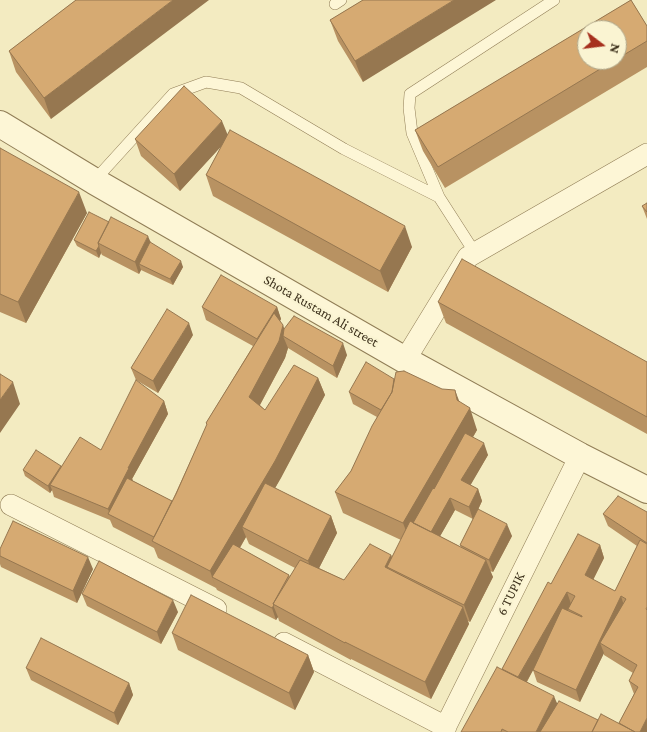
<!DOCTYPE html>
<html>
<head>
<meta charset="utf-8">
<style>
  body { margin:0 }
  #map { position:relative; width:647px; height:732px; overflow:hidden; background:#f3ebc1; font-family:"Crimson Pro",serif }
  canvas { display:block }
  .north { position:absolute; left:577px; top:20px; width:50px; height:50px; box-sizing:border-box; background:#faf4d2; border:1px solid #aea689; border-radius:50%; rotate:105deg; font-size:14px; font-weight:700; line-height:20px; text-align:center; color:#3d311c }
  .north::after { content:''; display:block; margin:auto; width:18px; height:22px; background:#a6301e; clip-path:polygon(50% 0,100% 100%,50% 72%,0 100%) }
</style>
</head>
<body>
<div id="map">
<canvas width="647" height="732"></canvas>
<div class="north">N</div>
</div>
<script>
const ctx = document.querySelector('canvas').getContext('2d');
ctx.lineJoin = 'round';
const shape = rows => new Path2D(rows.map(r => 'M' + r).join(''));
function trace(path, color, width, dash) { ctx.strokeStyle = color; ctx.lineWidth = width; ctx.lineCap = dash ? 'butt' : 'round'; ctx.setLineDash(dash || []); ctx.stroke(path); }
function fill(path, color) { ctx.fillStyle = color; ctx.fill(path, 'evenodd'); }
function label(font, color, halo, rows, align = 'center') {
  ctx.font = font + ' "Crimson Pro",serif'; ctx.lineWidth = 4.5; ctx.setLineDash([]); ctx.textBaseline = 'middle'; ctx.strokeStyle = halo; ctx.fillStyle = color; for (const [text, x, y, turn = 0] of rows) {
    ctx.save(); ctx.translate(x, y); ctx.rotate((+turn || 0) * Math.PI / 180); ctx.textAlign = isNaN(turn) ? turn : align; if (halo) ctx.strokeText(text, 0, 0); ctx.fillText(text, 0, 0); ctx.restore();
  }
}
const service = shape([
  [335,4,341,0],
  [94,181,173,94,206,82,241,88,344,149,439,197],
  [475,253,439,197,412,133,409,108,410,94,554,0]
]);
const minor = shape([
  [405,360,468,257,647,154],
  [11,505,216,609],
  [284,643,446,727],
  [443,732,580,456]
]);
const tertiary = shape([
  [0,124,94,181,405,360,580,456,647,490]
]);
trace(service, '#907d56', 12);
trace(minor, '#907d56', 22);
trace(tertiary, '#907d56', 28);
trace(service, '#fdf6d6', 11);
trace(minor, '#fdf6d6', 21);
trace(tertiary, '#fdf6d6', 26);
fill(shape([
  [76,0,51,119,16,72,9,51],
  [363,0,363,82,338,41,330,20],
  [631,0,647,26,647,67,445,188,423,151,415,130],
  [587,30,617,30,617,60,587,60],
  [227,135,412,247,388,292,213,196,206,175,222,145,180,191,141,156,135,139],
  [0,148,87,213,26,323,0,312],
  [647,203,647,219,642,206],
  [74,240,151,243,183,267,173,285,141,270,139,274,102,255,101,253,99,258,77,246],
  [438,302,647,362,647,434,446,323],
  [202,307,277,307,281,319,280,321,284,329,347,355,337,378,288,348,285,358,260,405,265,410,318,378,325,395,275,488,331,516,337,533,319,568,344,580,391,555,392,557,401,540,343,513,335,492,351,471,377,417,353,404,349,392,394,379,459,402,477,430,473,437,488,455,470,485,478,489,482,501,478,510,512,536,493,572,490,571,493,577,470,622,468,621,469,624,431,699,351,659,351,660,279,621,278,617,276,620,217,590,216,588,158,558,154,548,113,527,110,520,54,497,52,490,50,493,25,476,23,470,61,466,101,450,164,401,168,414,132,479,133,481,172,501,207,425,206,423,253,346,206,320],
  [455,510,473,519,460,545,461,547,440,536],
  [246,537,249,544,295,568,290,577,289,575,240,548],
  [193,335,158,393,136,380,131,368],
  [647,512,647,732,461,732,502,669,551,584,600,545,604,558,593,580,615,591,637,546,608,526,603,514],
  [604,653,604,655,633,673,629,681,634,694,619,723,598,720,557,703,527,682,533,670,537,682,580,702],
  [0,549,93,569,77,603,1,567,0,564],
  [82,594,178,612,161,644,87,606],
  [172,633,308,655,314,672,295,710,178,650],
  [26,668,129,683,133,695,118,725,31,680]
]), '#b89262');
fill(shape([
  [173,0,209,0,51,119,44,98],
  [454,0,496,0,363,82,355,61],
  [222,121,229,138,180,191,174,174],
  [79,192,87,213,26,323,18,302],
  [405,226,412,247,388,292,380,271],
  [148,236,153,248,139,264,141,270,139,274,135,262],
  [99,246,101,253,99,258,96,251],
  [181,261,183,267,173,285,170,279],
  [277,307,281,319,262,352,258,340],
  [189,323,193,335,158,393,153,381],
  [283,325,288,339,283,336,288,348,285,358,255,414,249,397],
  [343,343,347,355,337,378,333,366],
  [318,378,325,395,281,478,250,531,242,527,246,537,220,581,212,577,216,588,210,571],
  [13,382,20,404,0,433,0,400],
  [455,390,463,411,470,408,477,430,411,544,403,523,457,400],
  [164,401,168,414,132,479,133,480,114,517,110,515,108,509,128,468],
  [484,443,488,455,466,493,461,480],
  [61,466,50,485,52,490,50,493,48,486],
  [478,489,482,501,473,520,469,507],
  [450,498,455,510,434,547,429,535],
  [331,516,337,533,314,578,308,561],
  [507,524,512,536,493,572,489,560],
  [600,545,604,558,589,588,585,575],
  [391,555,397,572,387,567,392,581,385,567],
  [88,557,93,569,77,603,73,591],
  [486,560,493,577,470,622,464,605],
  [567,592,571,604,520,693,516,681],
  [621,596,625,609,600,643,604,653,580,702,576,690],
  [173,600,178,612,161,644,157,632],
  [273,605,278,617,276,620,272,608],
  [463,607,469,624,431,699,425,682],
  [308,655,314,672,295,710,289,693],
  [129,683,133,695,118,725,114,713],
  [554,696,561,713,551,732,536,732],
  [647,718,647,732,640,732]
]), '#967750');
const building = shape([
  [76,0,173,0,44,98,9,51,76,0],
  [363,0,454,0,355,61,330,20,363,0],
  [631,0,647,26,647,41,617,59,617,30,587,30,587,60,615,60,438,167,415,130,631,0],
  [184,86,222,121,174,174,135,139,184,86],
  [230,130,405,226,380,271,206,175,230,130],
  [0,148,79,192,18,302,0,294,0,148],
  [647,203,647,212,642,206,647,203],
  [89,212,109,222,98,243,99,246,96,251,74,240,89,212],
  [111,217,148,236,135,262,98,243,111,217],
  [150,242,181,261,170,279,139,264,150,242],
  [462,259,647,362,647,417,438,302,462,259],
  [221,275,277,307,257,339,202,307,221,275],
  [167,309,189,323,153,381,131,368,167,309],
  [274,313,283,325,279,341,249,397,265,410,294,365,318,378,275,461,210,571,152,541,176,494,207,424,206,423,274,313],
  [294,316,343,343,333,366,283,336,284,329,294,316],
  [366,362,394,379,392,392,381,410,349,392,366,362],
  [404,371,442,389,455,390,457,400,470,408,403,523,335,492,351,471,372,426,392,392,396,372,404,371],
  [0,374,13,382,0,400,0,374],
  [136,380,164,401,128,468,129,468,108,509,50,485,80,437,101,450,136,380],
  [465,433,484,443,461,480,478,489,469,507,450,498,431,532,413,523,433,488,434,489,465,433],
  [36,450,61,466,48,486,23,470,36,450],
  [127,478,172,501,154,537,108,514,127,478],
  [265,483,331,516,308,561,242,527,265,483],
  [618,496,647,512,647,543,603,514,618,496],
  [478,509,507,524,489,560,460,545,478,509],
  [13,521,88,557,73,591,0,556,0,549,13,521],
  [410,521,486,560,464,605,387,567,410,521],
  [578,534,600,545,585,575,615,591,640,540,647,544,647,607,646,609,647,610,647,718,640,732,635,732,619,723,638,687,629,681,637,665,600,643,626,599,621,596,576,690,533,670,562,608,582,617,582,616,568,609,575,596,567,592,518,677,502,669,548,582,551,584,578,534],
  [233,544,289,575,273,604,274,605,272,608,212,577,233,544],
  [370,544,391,555,385,567,463,607,425,682,345,642,345,643,273,604,300,560,344,580,370,544],
  [99,561,173,600,157,632,82,594,99,561],
  [191,595,308,655,289,693,172,633,191,595],
  [41,638,129,683,114,713,26,668,41,638],
  [497,667,554,696,536,732,508,732,502,729,501,732,461,732,497,667],
  [559,701,598,720,592,732,540,732,559,701],
  [601,714,635,732,592,732,601,714]
]);
fill(building, '#d6aa72');
trace(building, '#967750', 1);
label('14px', '#3d311c', '#faf4d2', [
  ["Shota Rustam Ali street",321,311,30],
  ["6 TUPIK",511,594,-64]
]);
</script>
</body>
</html>
